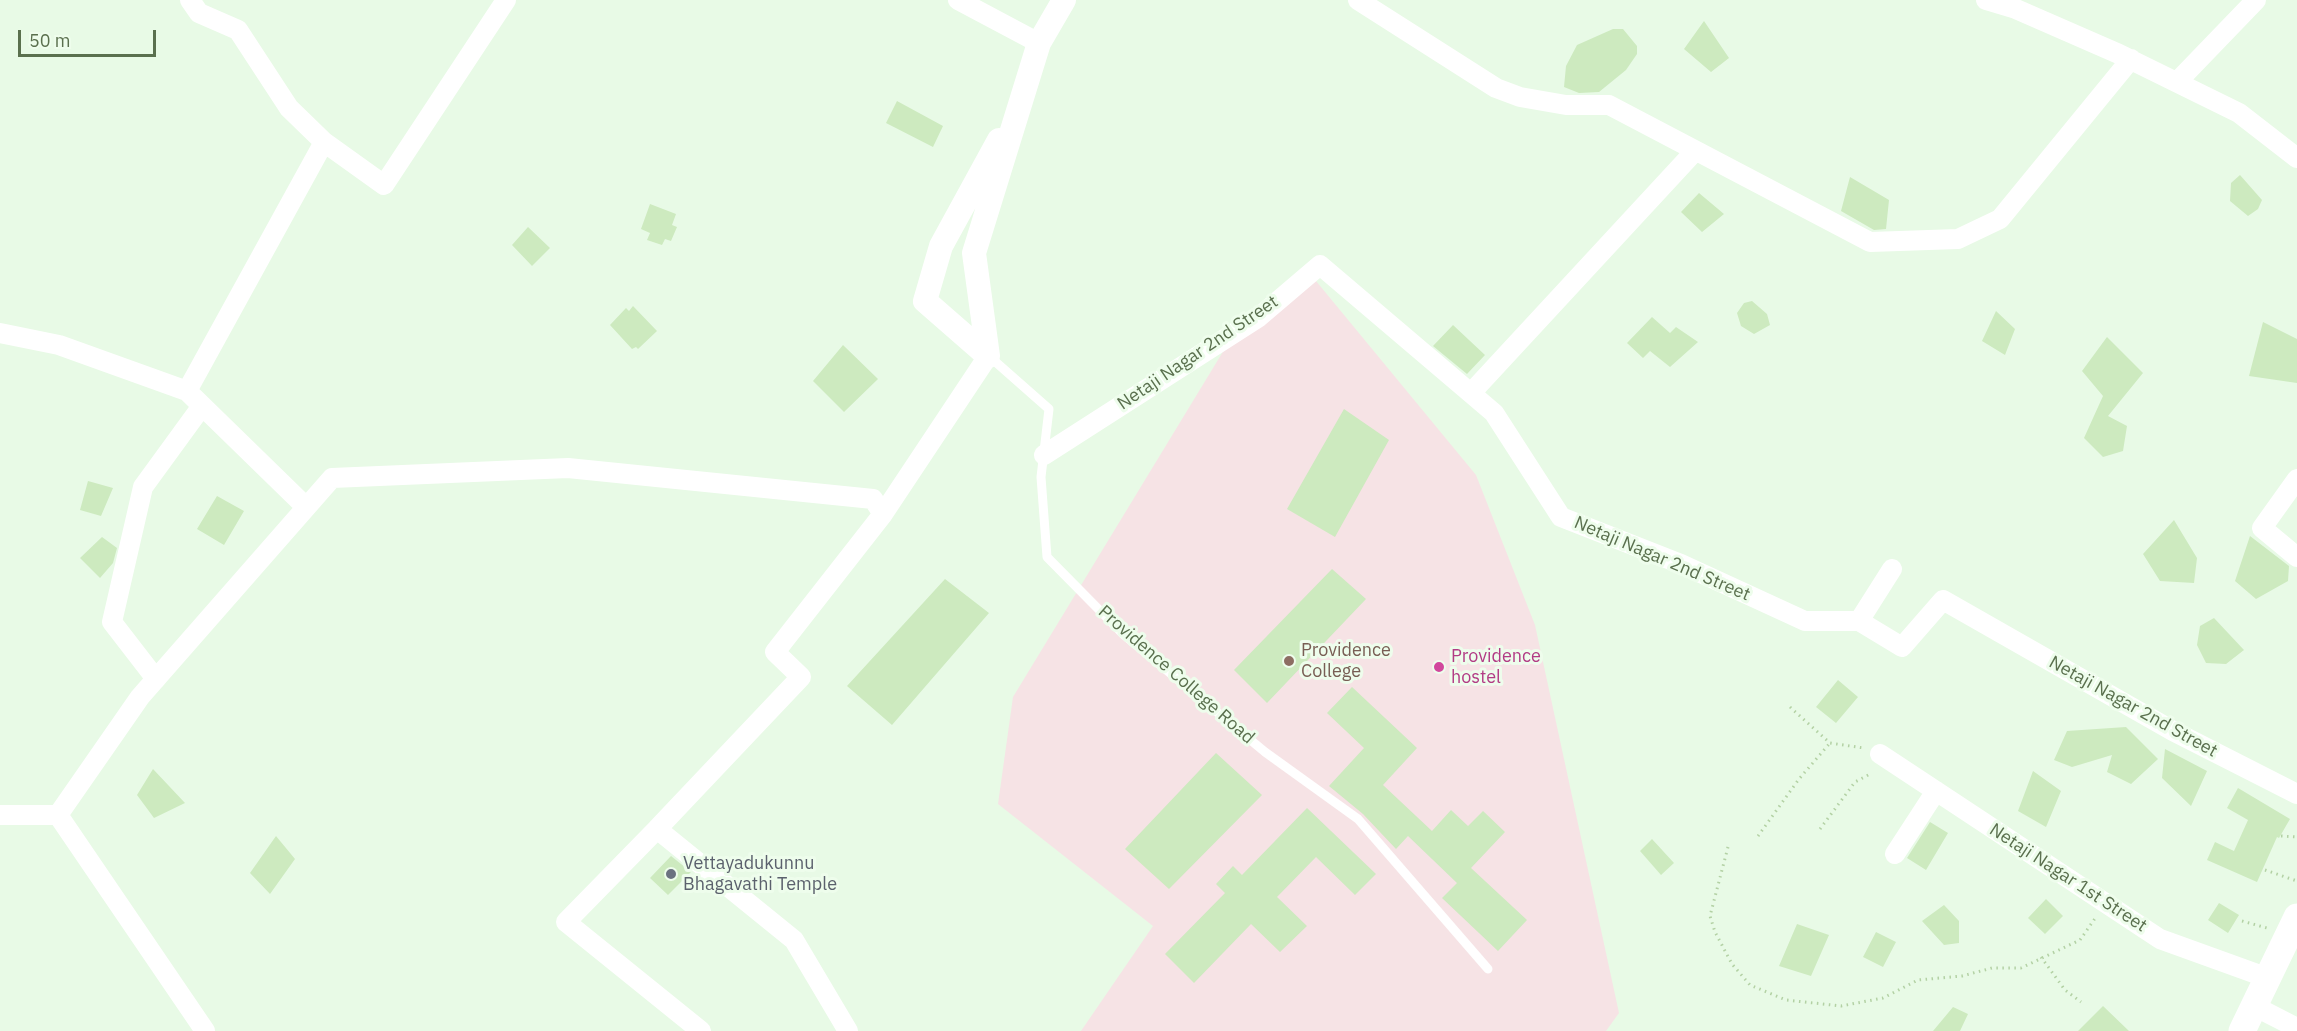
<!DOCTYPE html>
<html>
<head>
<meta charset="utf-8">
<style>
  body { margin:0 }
  #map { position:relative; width:2297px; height:1031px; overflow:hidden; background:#e8fae6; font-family:"IBM Plex Sans",sans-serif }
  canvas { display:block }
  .scale { position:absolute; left:18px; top:30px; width:138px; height:27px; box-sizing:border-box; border:3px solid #5a704e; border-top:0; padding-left:8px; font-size:18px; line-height:21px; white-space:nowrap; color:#5a704e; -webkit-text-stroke:4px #eefdec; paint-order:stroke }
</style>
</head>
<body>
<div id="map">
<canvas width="2297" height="1031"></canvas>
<div class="scale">50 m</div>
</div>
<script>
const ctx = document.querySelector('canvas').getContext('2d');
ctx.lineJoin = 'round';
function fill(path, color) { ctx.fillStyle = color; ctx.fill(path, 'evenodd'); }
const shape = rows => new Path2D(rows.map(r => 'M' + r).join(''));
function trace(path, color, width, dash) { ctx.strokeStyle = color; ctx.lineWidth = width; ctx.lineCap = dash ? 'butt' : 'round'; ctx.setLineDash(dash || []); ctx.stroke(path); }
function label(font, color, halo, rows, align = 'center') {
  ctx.font = font + ' "IBM Plex Sans",sans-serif'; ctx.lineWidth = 6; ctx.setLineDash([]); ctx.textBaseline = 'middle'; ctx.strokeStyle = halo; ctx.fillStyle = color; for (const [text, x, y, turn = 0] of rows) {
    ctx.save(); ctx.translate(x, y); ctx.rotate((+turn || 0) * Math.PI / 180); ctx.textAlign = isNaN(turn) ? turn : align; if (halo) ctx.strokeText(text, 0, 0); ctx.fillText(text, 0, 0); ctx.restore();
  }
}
fill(shape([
  [1316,281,1476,475,1535,625,1619,1013,1606,1031,1081,1031,1153,926,998,804,1013,697,1224,350]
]), '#f6e3e5');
fill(shape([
  [1704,21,1729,58,1711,72,1684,49],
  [1613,29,1623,29,1637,46,1637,54,1626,70,1599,92,1579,93,1564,87,1566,66,1577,45],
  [897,101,943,126,933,147,886,123],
  [2240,175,2262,200,2258,209,2248,216,2230,201,2231,183],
  [1850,177,1889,200,1886,229,1874,230,1841,211],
  [1699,193,1724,214,1702,232,1681,212],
  [650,204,676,214,672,225,677,227,671,241,665,239,662,245,647,240,650,233,641,229],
  [528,227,550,248,532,266,512,245],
  [1752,301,1767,314,1770,325,1754,334,1741,326,1737,313,1744,303],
  [633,306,657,331,638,349,636,347,632,349,610,325,626,308,629,311],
  [1996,311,2015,329,2005,355,1982,341],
  [1652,317,1670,333,1676,327,1698,342,1670,367,1650,351,1643,358,1627,343],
  [2263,322,2297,339,2297,383,2249,376],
  [1453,325,1485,355,1467,374,1433,346],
  [2107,337,2143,373,2108,416,2127,426,2123,451,2103,457,2084,438,2103,396,2082,371],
  [843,345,878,379,844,412,813,381],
  [1344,409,1389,440,1335,537,1287,509],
  [88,481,113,488,101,516,80,510],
  [217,496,244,511,224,545,197,529],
  [2174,520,2197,558,2194,583,2160,581,2143,554],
  [2250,536,2289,566,2288,581,2256,599,2235,581],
  [102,537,117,548,113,563,100,578,80,558],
  [1332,569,1366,599,1267,703,1234,670],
  [945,579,989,613,892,725,847,686],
  [2214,618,2244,650,2226,664,2206,663,2197,645,2200,626],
  [1838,680,1858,697,1836,723,1816,707],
  [1352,687,1417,748,1383,785,1432,831,1451,810,1468,826,1483,811,1505,832,1471,868,1527,920,1498,951,1442,898,1457,883,1408,836,1396,849,1363,814,1329,786,1364,748,1327,713],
  [2126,727,2158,759,2131,784,2107,772,2112,755,2072,767,2054,760,2067,731],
  [2165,749,2207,771,2191,806,2162,778],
  [1216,753,1262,795,1169,889,1125,849],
  [153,769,185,803,154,818,137,795],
  [2033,771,2061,791,2046,827,2018,811],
  [2238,788,2290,819,2279,838,2277,837,2257,882,2207,860,2215,842,2234,851,2248,820,2227,808],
  [1307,808,1376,874,1355,895,1316,857,1277,897,1307,926,1280,952,1251,924,1194,983,1165,954,1225,893,1216,884,1233,866,1242,875],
  [1930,822,1948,833,1926,870,1907,858],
  [276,836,295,859,270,894,250,873],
  [1652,839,1674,863,1661,875,1640,851],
  [671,856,691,872,668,895,650,878],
  [2046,899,2063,916,2045,934,2028,918],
  [2219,903,2239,915,2228,933,2208,920],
  [1944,905,1959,921,1959,943,1944,945,1922,921],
  [1797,924,1829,935,1811,976,1779,966],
  [1876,932,1896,942,1883,967,1863,957],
  [2103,1006,2129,1031,2078,1031],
  [1953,1007,1968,1014,1960,1031,1933,1031]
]), '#cdeabf');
trace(shape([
  [1790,707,1830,743,1864,748],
  [1820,829,1855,782,1872,773],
  [1758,836,1799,779,1830,743],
  [2281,836,2297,837],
  [1728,847,1710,916,1715,932,1732,964,1750,985,1786,1000,1841,1006,1883,998,1918,980,1962,976,1992,968,2021,968,2080,940,2096,917],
  [2265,870,2297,881],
  [2242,921,2267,928],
  [2041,957,2065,990,2081,1002]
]), '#b3d1a4', 3, [1.5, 4.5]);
trace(shape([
  [990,357,1049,409,1041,477,1047,557,1123,634,1265,752,1358,819,1488,969]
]), '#fff', 9);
trace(shape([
  [190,0,199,13,238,30,289,108,324,142,384,185,506,0],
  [958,0,1039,43],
  [1358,0,1496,88,1520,97,1566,105,1609,105,1870,242,1958,239,2000,219,2131,59],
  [1986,0,2016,9,2119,54,2239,113,2297,158],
  [2177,82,2256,0],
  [0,333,59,345,187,391,306,507],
  [187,391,324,142],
  [1471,393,1695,151],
  [1044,455,1259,317,1320,265,1494,413,1561,517,1681,564,1805,621,1859,621,1902,647,1943,600,2173,731,2297,794],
  [2297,479,2262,528,2297,557],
  [883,514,988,356],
  [1859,621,1892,569],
  [156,679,112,622,143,487,202,406],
  [1880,754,2160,939,2268,978],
  [0,815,58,815,205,1031],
  [58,815,140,697,332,478,568,468,873,499,883,514,775,652,801,677,657,829,794,940,848,1031],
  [657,829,566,922,701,1031],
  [1895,854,1936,791],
  [2254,1006,2297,1028]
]), '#fff', 20);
trace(shape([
  [988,356,974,253,1039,43,1064,0],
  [988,356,925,301,941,246,999,140]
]), '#fff', 24);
trace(shape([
  [2242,1031,2297,917]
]), '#fff', 27);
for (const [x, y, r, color] of [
  [1289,661,6,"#8d6e63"],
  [1439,667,6,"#d1479c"],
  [671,874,6,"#6b7280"]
]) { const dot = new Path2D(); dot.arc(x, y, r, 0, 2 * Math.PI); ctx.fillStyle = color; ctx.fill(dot); trace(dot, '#eefdec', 2); }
label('18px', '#5a704e', '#eefdec', [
  ["Netaji Nagar 2nd Street",1198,353,-34],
  ["Netaji Nagar 2nd Street",1662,559,23],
  ["Providence College Road",1176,675,41],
  ["Netaji Nagar 2nd Street",2133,707,29],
  ["Netaji Nagar 1st Street",2068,878,33]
]);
label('18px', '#785e54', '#eefdec', [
  ["Providence",1301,651],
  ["College",1301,672]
], 'left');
label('18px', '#b23c85', '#eefdec', [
  ["Providence",1451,657],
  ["hostel",1451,678]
], 'left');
label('18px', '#5b616d', '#eefdec', [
  ["Vettayadukunnu",683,864],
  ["Bhagavathi Temple",683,885]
], 'left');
</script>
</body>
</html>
